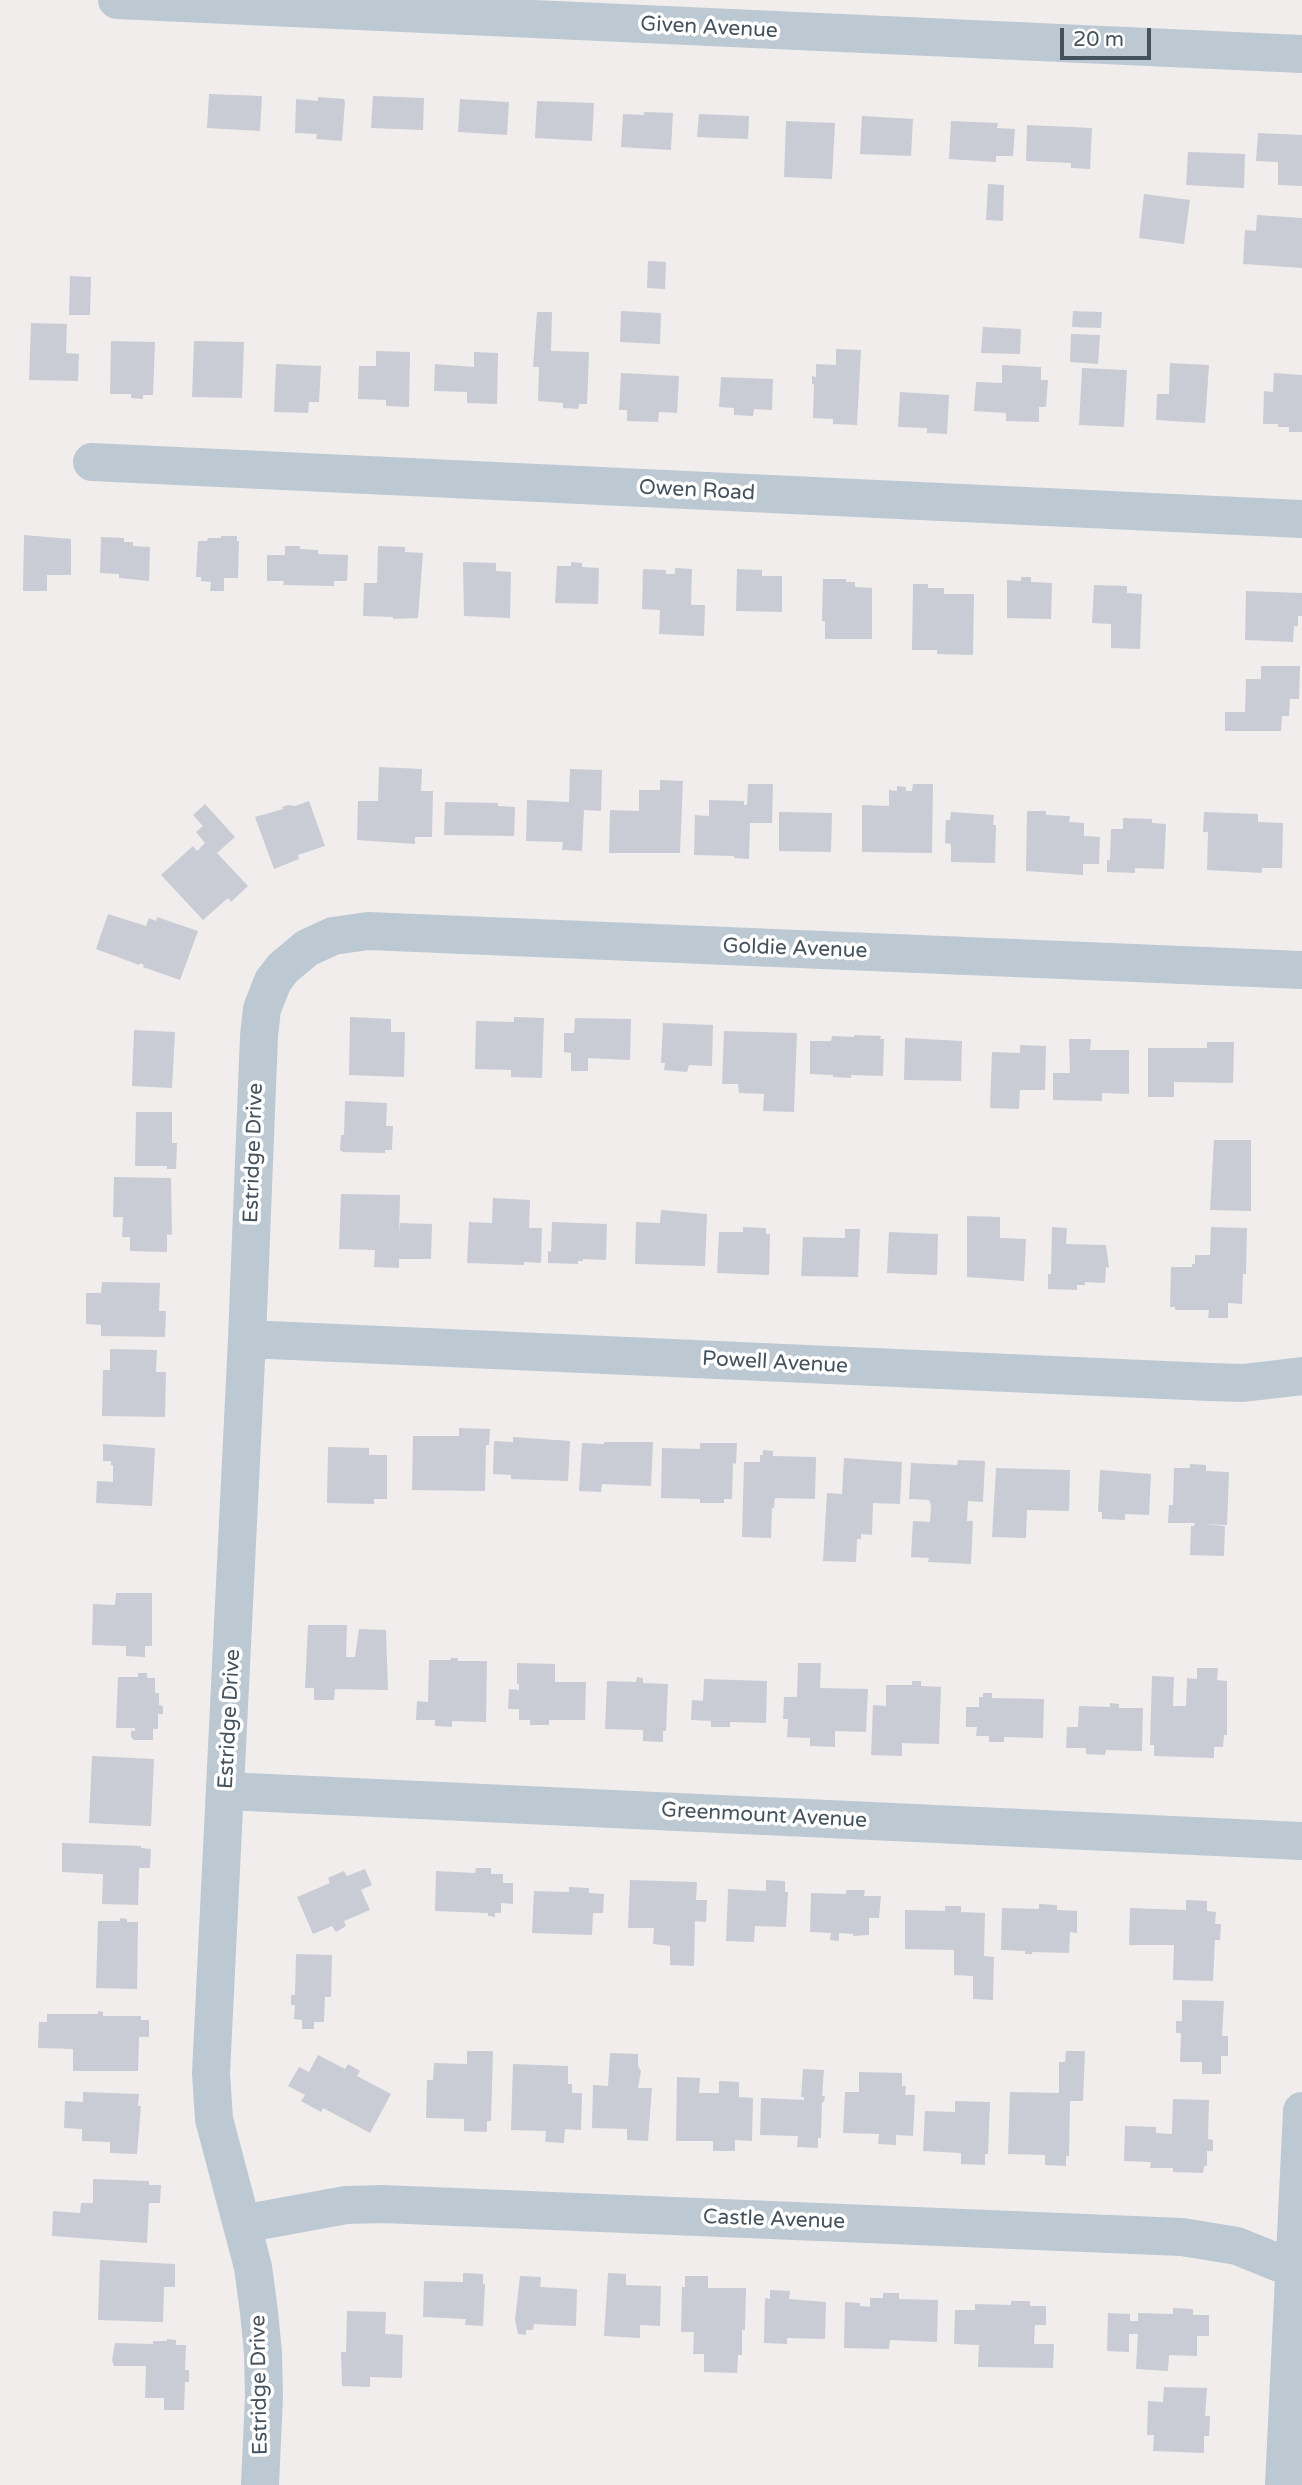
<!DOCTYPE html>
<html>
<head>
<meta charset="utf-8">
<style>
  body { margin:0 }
  #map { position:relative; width:1302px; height:2485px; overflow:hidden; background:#f1eded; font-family:"Varela Round",sans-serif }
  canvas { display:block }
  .scale { position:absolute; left:1060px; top:28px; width:91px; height:32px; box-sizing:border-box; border:4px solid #44525d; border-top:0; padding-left:9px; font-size:21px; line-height:24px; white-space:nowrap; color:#44525d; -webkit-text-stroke:5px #fff; paint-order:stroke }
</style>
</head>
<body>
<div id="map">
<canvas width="1302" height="2485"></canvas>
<div class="scale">20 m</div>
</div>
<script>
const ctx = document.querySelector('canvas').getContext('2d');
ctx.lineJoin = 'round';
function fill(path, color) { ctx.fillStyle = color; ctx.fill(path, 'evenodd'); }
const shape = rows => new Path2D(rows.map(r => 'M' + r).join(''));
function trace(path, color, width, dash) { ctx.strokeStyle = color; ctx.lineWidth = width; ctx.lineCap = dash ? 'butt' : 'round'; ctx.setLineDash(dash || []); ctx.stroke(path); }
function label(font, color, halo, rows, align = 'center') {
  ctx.font = font + ' "Varela Round",sans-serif'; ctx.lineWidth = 7; ctx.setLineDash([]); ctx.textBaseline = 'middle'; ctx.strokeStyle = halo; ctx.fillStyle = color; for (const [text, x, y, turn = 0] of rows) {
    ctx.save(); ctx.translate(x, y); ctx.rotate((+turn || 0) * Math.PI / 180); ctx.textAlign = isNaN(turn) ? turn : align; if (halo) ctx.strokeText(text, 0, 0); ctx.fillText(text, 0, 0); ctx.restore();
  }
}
fill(shape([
  [209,94,262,96,260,131,207,128],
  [373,96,424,98,423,130,371,128],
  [318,97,344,99,345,102,342,141,316,139,317,134,295,133,296,99,318,101],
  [460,99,509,102,507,135,458,132],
  [537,101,594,103,592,141,535,138],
  [644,112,673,113,671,150,621,147,623,114,644,115],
  [699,114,749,116,748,139,697,137],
  [862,116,913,119,911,156,860,154],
  [786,121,835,123,832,179,784,177],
  [951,121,998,123,997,128,1015,129,1013,156,996,156,996,162,949,159],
  [1027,125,1092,128,1090,169,1071,168,1071,163,1026,161],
  [1258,133,1302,135,1302,186,1278,185,1278,162,1256,161],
  [1188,152,1245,154,1244,188,1186,185],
  [988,184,1004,185,1003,221,986,220],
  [1144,194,1190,200,1184,244,1139,238],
  [1257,215,1302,218,1302,268,1243,264,1245,230,1256,231],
  [648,261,666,262,665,289,647,288],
  [70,276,91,277,90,315,69,315],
  [621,311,661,313,660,344,620,342],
  [1073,311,1102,312,1101,328,1072,327],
  [537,312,552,312,551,351,589,352,587,404,579,404,578,409,563,408,563,403,538,401,539,367,533,367],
  [31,323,67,324,66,353,79,354,78,381,29,380],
  [983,327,1021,329,1020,354,981,353],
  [1071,334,1100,335,1098,364,1070,362],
  [111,341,155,342,153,395,143,395,143,399,131,398,131,394,110,394],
  [194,341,244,342,242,398,192,397],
  [836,349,861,350,857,425,833,424,833,419,813,418,814,384,812,384,812,376,816,377,816,364,836,365],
  [376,351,410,352,409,407,386,406,386,400,358,399,359,366,376,366],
  [474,352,498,353,497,404,467,403,467,392,434,391,435,364,474,367],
  [1170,363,1209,365,1205,423,1156,420,1157,394,1169,394],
  [276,364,321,366,319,402,309,402,308,413,274,412],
  [1002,365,1041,367,1041,380,1048,380,1046,407,1039,407,1039,422,1006,421,1006,413,974,411,976,382,1002,383],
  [1082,368,1127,370,1124,427,1079,425],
  [621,373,679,376,677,413,659,412,658,422,627,421,627,410,619,410],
  [1274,373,1302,375,1302,432,1289,432,1289,427,1278,427,1278,424,1263,424,1264,391,1273,392],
  [721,377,773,379,772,410,754,409,753,416,734,415,734,408,719,407],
  [900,392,949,395,947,434,927,433,927,428,898,427],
  [24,535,71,539,71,575,47,575,47,591,23,591],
  [221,536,237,536,237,541,239,541,238,578,224,578,224,591,210,591,211,582,201,581,201,577,196,577,198,541,207,541,208,538,221,538],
  [101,537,124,538,124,542,133,542,133,546,150,547,149,581,119,578,119,574,100,573],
  [285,546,300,546,300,549,318,550,318,554,348,555,347,581,334,581,334,586,283,585,284,581,267,581,267,555,285,555],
  [378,546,405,547,405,552,423,553,418,618,393,619,393,617,363,616,364,583,377,583],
  [463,562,496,563,496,571,511,572,510,618,464,616],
  [571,562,582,563,582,567,599,568,598,604,555,603,557,566,571,566],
  [675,568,692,569,691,605,705,605,704,636,659,634,660,610,642,609,643,569,666,570,666,574,675,574],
  [737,569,762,570,762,576,782,576,782,612,736,611],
  [1021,577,1031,577,1031,582,1052,583,1051,619,1007,618,1007,580,1021,581],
  [823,579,846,579,846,582,855,582,855,587,872,588,872,639,825,639,825,621,822,621],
  [913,584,928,584,928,588,944,588,944,594,974,594,973,655,937,654,937,650,912,650],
  [1094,585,1127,586,1127,593,1142,594,1140,649,1111,648,1111,624,1092,623],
  [1246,591,1302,593,1302,616,1298,616,1298,626,1294,626,1293,642,1245,640],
  [1261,666,1300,666,1299,699,1290,699,1289,716,1282,716,1281,731,1225,731,1225,712,1245,712,1246,679,1261,679],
  [379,767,422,769,421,791,433,791,432,837,415,837,415,844,357,840,358,801,378,801],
  [570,769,602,770,601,811,584,810,582,851,562,850,563,842,526,841,527,800,569,802],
  [660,780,683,781,680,853,609,853,610,810,639,811,639,790,660,790],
  [748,784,773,784,772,823,750,823,749,859,734,858,734,856,694,855,695,815,709,816,709,800,744,801,744,805,747,805],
  [913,784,933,784,932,853,862,852,862,805,889,806,889,790,897,791,897,786,906,787,906,791,912,791],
  [309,801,325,846,298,855,299,859,274,869,255,817,283,809,282,807,288,805,295,806],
  [445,802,498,803,498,806,515,807,514,836,444,835],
  [205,804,235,837,217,853,248,886,231,902,228,898,203,920,161,875,193,846,197,851,205,843,196,832,203,826,193,815],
  [1027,811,1046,811,1046,815,1070,816,1069,822,1084,823,1084,836,1100,837,1099,864,1083,864,1083,875,1026,871],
  [779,812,832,813,831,852,779,851],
  [951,812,994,815,993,825,996,825,995,863,951,862,951,844,945,843,946,820,950,820],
  [1204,812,1258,814,1258,822,1283,823,1282,868,1262,868,1262,873,1207,870,1208,832,1203,832],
  [1123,818,1152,819,1152,823,1166,824,1164,869,1135,868,1135,873,1107,872,1107,860,1110,860,1111,829,1123,829],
  [108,914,146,926,149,918,156,921,157,917,198,931,180,980,143,967,144,965,140,963,139,965,96,949],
  [350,1017,391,1019,391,1032,405,1032,404,1077,349,1075],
  [514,1017,544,1018,542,1078,511,1077,511,1070,475,1069,476,1021,514,1022],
  [575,1018,631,1019,630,1060,588,1058,588,1071,571,1071,571,1053,564,1052,564,1033,574,1033],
  [663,1023,713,1025,712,1066,689,1065,687,1072,664,1070,665,1063,661,1063],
  [134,1030,175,1032,172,1088,132,1086],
  [724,1031,797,1033,794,1112,763,1111,764,1094,739,1093,738,1084,722,1084],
  [854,1035,881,1036,880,1039,884,1039,883,1076,851,1075,851,1078,833,1077,833,1075,810,1074,810,1041,831,1041,832,1036,854,1037],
  [905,1038,962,1041,961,1081,904,1080],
  [1069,1039,1091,1039,1090,1050,1129,1050,1129,1094,1102,1093,1102,1101,1053,1100,1053,1073,1070,1073],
  [1207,1042,1234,1042,1233,1083,1174,1082,1174,1097,1148,1097,1148,1048,1207,1048],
  [1020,1045,1046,1046,1045,1090,1020,1090,1019,1109,990,1108,992,1052,1020,1053],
  [345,1101,387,1103,386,1126,393,1126,392,1150,385,1150,385,1153,343,1152,340,1150,341,1135,344,1135],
  [136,1112,172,1112,172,1143,177,1143,176,1169,167,1169,167,1166,135,1166],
  [1214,1140,1251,1140,1251,1211,1210,1210],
  [114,1177,171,1178,172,1235,167,1234,167,1252,130,1251,130,1237,122,1237,123,1217,113,1217],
  [341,1194,400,1195,399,1236,400,1223,432,1224,431,1259,399,1259,399,1268,374,1267,375,1250,339,1249],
  [493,1198,530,1200,529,1228,542,1228,541,1263,524,1262,524,1265,467,1263,469,1222,492,1223],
  [661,1210,707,1214,705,1266,635,1264,636,1222,660,1223],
  [967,1216,1000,1217,1000,1238,1026,1239,1024,1281,967,1277],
  [552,1222,607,1224,606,1260,583,1259,583,1261,578,1261,578,1264,548,1263,548,1251,551,1252],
  [743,1227,766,1228,766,1234,770,1234,769,1275,717,1273,719,1232,743,1232],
  [1052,1227,1067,1228,1066,1244,1106,1245,1109,1268,1106,1267,1105,1283,1085,1282,1085,1285,1077,1285,1077,1290,1048,1289,1048,1274,1051,1274],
  [1211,1227,1247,1228,1246,1274,1243,1274,1242,1304,1228,1303,1228,1318,1208,1318,1209,1310,1175,1310,1175,1307,1170,1307,1171,1267,1192,1267,1192,1264,1195,1264,1195,1255,1210,1255],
  [845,1229,860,1229,858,1277,801,1276,803,1237,845,1238],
  [889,1232,938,1234,937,1275,887,1273],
  [102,1282,160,1283,159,1311,166,1311,165,1337,101,1336,101,1325,86,1324,86,1293,101,1293],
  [110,1349,157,1350,156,1372,166,1372,165,1417,102,1416,103,1370,110,1370],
  [459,1428,490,1429,489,1445,486,1445,485,1491,412,1490,413,1436,459,1436],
  [513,1437,570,1441,568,1481,511,1479,511,1475,493,1474,494,1441,513,1442],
  [604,1442,653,1442,651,1486,602,1484,601,1492,579,1491,582,1443,604,1444],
  [700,1443,737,1443,736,1464,733,1463,732,1499,724,1499,724,1503,700,1503,700,1499,661,1498,662,1448,700,1449],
  [103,1444,155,1448,152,1506,96,1503,97,1481,113,1482,113,1465,111,1465,111,1461,103,1461],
  [328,1447,369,1448,369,1455,387,1455,387,1499,374,1499,374,1504,327,1503],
  [763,1450,773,1451,773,1456,816,1457,815,1499,775,1498,774,1508,772,1508,771,1538,742,1537,744,1462,760,1462,760,1455,763,1455],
  [844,1458,902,1462,900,1504,873,1503,872,1535,861,1534,861,1539,857,1539,856,1562,823,1561,827,1493,842,1494],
  [958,1460,985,1461,983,1502,968,1501,967,1521,973,1521,971,1564,928,1562,929,1558,911,1557,913,1521,930,1522,931,1505,929,1500,909,1499,911,1463,957,1465],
  [1190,1464,1206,1465,1206,1471,1229,1472,1227,1525,1203,1524,1225,1526,1224,1556,1190,1555,1191,1526,1194,1526,1195,1523,1168,1523,1169,1505,1173,1505,1174,1468,1190,1468],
  [996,1468,1070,1470,1069,1511,1027,1510,1026,1538,992,1537],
  [1100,1470,1151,1474,1149,1515,1125,1514,1125,1520,1102,1519,1102,1512,1098,1512],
  [116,1593,152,1593,152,1646,145,1646,145,1657,126,1656,126,1646,92,1645,93,1604,115,1605],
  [308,1625,347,1625,346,1657,355,1657,359,1629,386,1630,388,1690,335,1689,334,1700,314,1700,314,1688,305,1688],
  [451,1658,458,1658,458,1661,487,1661,486,1722,452,1721,452,1727,435,1726,435,1720,416,1720,417,1701,428,1702,429,1660,451,1660],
  [517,1663,555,1664,555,1682,586,1682,585,1720,549,1720,549,1725,530,1725,530,1720,519,1720,519,1709,508,1709,509,1689,519,1690,519,1684,517,1684],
  [798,1663,821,1663,820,1688,868,1689,866,1732,835,1731,835,1747,810,1746,810,1738,787,1737,788,1719,783,1719,784,1697,797,1697],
  [1197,1668,1218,1668,1217,1680,1227,1681,1227,1735,1224,1735,1223,1747,1214,1747,1214,1758,1154,1756,1154,1745,1150,1745,1152,1676,1174,1677,1173,1706,1186,1706,1187,1678,1197,1679],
  [138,1673,147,1673,147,1678,155,1678,155,1693,159,1693,159,1705,163,1706,163,1714,158,1714,158,1729,153,1729,153,1740,134,1740,131,1737,131,1731,135,1731,135,1728,116,1728,118,1677,138,1677],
  [637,1677,643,1678,643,1683,668,1684,666,1731,663,1731,663,1742,643,1741,643,1730,605,1729,607,1681,636,1682],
  [704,1679,767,1681,766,1723,730,1722,730,1727,711,1727,711,1721,691,1720,692,1700,703,1701],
  [912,1681,921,1681,921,1686,941,1687,939,1744,902,1743,902,1756,871,1755,873,1705,886,1706,886,1685,912,1685],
  [983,1693,992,1693,992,1698,1044,1699,1043,1738,1004,1737,1004,1742,989,1742,989,1736,976,1736,977,1727,966,1727,966,1707,979,1707,979,1697,983,1697],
  [1110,1703,1119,1704,1119,1708,1143,1708,1142,1751,1106,1750,1105,1755,1086,1754,1086,1748,1066,1748,1067,1727,1078,1727,1079,1706,1110,1707],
  [92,1756,154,1759,151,1826,89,1823],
  [62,1843,141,1846,141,1848,151,1849,150,1868,139,1868,138,1905,102,1904,103,1874,62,1872],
  [476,1868,491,1868,491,1874,503,1874,503,1883,513,1883,513,1904,501,1903,501,1913,495,1913,495,1917,488,1916,488,1913,435,1911,436,1871,475,1873],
  [365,1869,372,1885,361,1890,370,1910,344,1921,346,1926,336,1932,332,1926,313,1934,297,1897,330,1883,328,1878,344,1871,347,1876],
  [630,1880,697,1882,696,1900,707,1900,706,1922,695,1921,694,1966,670,1965,670,1946,653,1944,654,1928,628,1928],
  [766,1880,785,1881,785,1892,788,1892,786,1927,755,1926,754,1942,726,1941,728,1889,766,1891],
  [569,1887,589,1888,589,1893,604,1894,603,1913,593,1913,592,1935,532,1933,534,1891,569,1892],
  [846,1890,865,1890,864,1896,881,1896,879,1918,869,1918,869,1935,853,1936,853,1934,839,1933,839,1941,830,1940,831,1933,810,1932,811,1893,846,1894],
  [1186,1900,1207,1901,1207,1911,1216,1912,1215,1924,1221,1924,1220,1940,1215,1940,1213,1981,1173,1980,1174,1945,1129,1945,1130,1908,1186,1910],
  [1039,1904,1057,1905,1057,1910,1077,1911,1077,1933,1070,1932,1069,1953,1032,1952,1032,1954,1025,1954,1025,1951,1001,1950,1002,1908,1039,1909],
  [945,1906,961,1906,961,1912,985,1913,984,1956,994,1957,993,2000,973,1999,973,1976,954,1975,954,1950,905,1949,905,1910,945,1911],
  [120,1918,127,1919,127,1922,138,1922,137,1989,96,1988,98,1921,120,1921],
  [296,1954,332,1955,331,1997,325,1997,324,2022,314,2022,314,2029,302,2029,302,2020,294,2019,295,2005,291,2005,291,1995,295,1995],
  [1182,2000,1224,2001,1222,2036,1228,2036,1228,2056,1221,2056,1221,2074,1202,2074,1202,2062,1180,2062,1181,2033,1176,2033,1176,2021,1182,2021],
  [98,2011,103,2012,103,2016,141,2016,141,2020,149,2020,149,2037,139,2037,138,2071,73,2071,73,2049,38,2048,39,2022,47,2022,47,2014,98,2014],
  [467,2051,493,2051,491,2121,487,2121,487,2132,464,2131,464,2119,426,2118,427,2080,433,2080,434,2063,467,2064],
  [1066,2051,1085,2051,1083,2101,1070,2101,1069,2156,1066,2156,1066,2166,1045,2165,1045,2155,1008,2154,1010,2092,1059,2093,1059,2062,1065,2062],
  [610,2053,638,2054,638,2066,641,2071,638,2088,652,2088,648,2141,627,2140,627,2129,592,2128,593,2085,608,2086],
  [318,2055,345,2069,348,2064,360,2071,357,2076,391,2094,370,2133,323,2108,321,2112,301,2101,305,2095,288,2086,299,2067,309,2072],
  [513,2064,568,2066,568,2084,572,2084,572,2093,582,2093,581,2130,565,2129,564,2143,545,2142,546,2131,511,2130],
  [803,2069,824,2070,822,2096,825,2096,824,2102,822,2102,821,2138,818,2138,818,2148,797,2147,798,2136,760,2135,761,2098,804,2100,804,2097,801,2097],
  [859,2072,902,2073,902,2086,906,2086,905,2095,915,2095,913,2136,896,2135,896,2145,878,2144,879,2134,843,2133,845,2092,859,2092],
  [677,2077,700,2078,699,2093,719,2093,719,2081,739,2082,739,2097,753,2098,752,2141,735,2140,735,2151,713,2151,713,2141,676,2141],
  [83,2092,139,2094,138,2106,141,2106,137,2154,110,2153,110,2142,82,2141,82,2129,64,2128,65,2101,83,2102],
  [1173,2099,1209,2100,1208,2139,1213,2140,1213,2151,1207,2151,1207,2166,1204,2166,1203,2173,1173,2172,1173,2168,1150,2168,1151,2162,1124,2161,1125,2126,1156,2127,1156,2133,1172,2134],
  [955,2101,990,2102,988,2154,985,2154,985,2165,961,2164,961,2153,923,2151,925,2111,955,2112],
  [93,2179,149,2181,149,2185,161,2185,160,2203,149,2203,147,2243,52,2236,53,2211,80,2213,81,2203,93,2203],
  [100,2260,175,2264,175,2287,164,2287,163,2322,98,2320],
  [463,2273,483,2274,483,2284,485,2284,483,2326,465,2325,466,2319,423,2317,424,2281,463,2282],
  [608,2273,626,2274,626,2285,661,2286,660,2326,640,2325,640,2338,604,2336],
  [520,2276,541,2277,540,2287,577,2289,576,2326,534,2324,533,2330,526,2330,526,2335,518,2334,515,2320],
  [685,2276,708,2276,708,2288,746,2288,745,2330,742,2330,742,2355,738,2355,737,2373,704,2372,704,2354,693,2354,694,2332,681,2332,682,2287,685,2287],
  [770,2290,790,2291,789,2299,826,2302,825,2339,787,2338,787,2344,764,2343,765,2298,770,2299],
  [883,2293,899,2293,899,2299,938,2300,937,2342,890,2340,889,2349,844,2348,845,2302,860,2303,860,2306,870,2307,870,2298,883,2298],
  [1011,2301,1030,2301,1030,2306,1046,2306,1046,2325,1035,2325,1034,2344,1054,2344,1053,2368,978,2367,979,2345,954,2344,955,2310,975,2310,975,2304,1011,2305],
  [1173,2308,1193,2309,1193,2315,1209,2315,1209,2336,1197,2336,1197,2356,1169,2355,1168,2371,1136,2369,1138,2334,1129,2334,1129,2352,1107,2351,1108,2313,1130,2314,1130,2321,1138,2321,1138,2313,1173,2314],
  [347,2311,386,2312,385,2334,403,2335,402,2378,370,2377,370,2387,342,2386,341,2352,346,2352],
  [167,2339,176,2340,176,2345,186,2345,185,2370,189,2370,189,2382,185,2382,184,2410,164,2410,164,2398,145,2398,146,2366,114,2366,112,2360,115,2343,153,2344,153,2341,167,2341],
  [1164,2387,1207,2388,1205,2416,1210,2416,1209,2436,1204,2436,1204,2453,1153,2451,1154,2435,1147,2435,1148,2401,1163,2402]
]), '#c9ccd4');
trace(shape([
  [117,0,1302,54],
  [92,462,1302,519],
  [247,1339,1210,1382,1243,1383,1302,1376],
  [226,1791,1302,1841],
  [242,2224,346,2205,383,2204,1182,2237,1237,2246,1279,2263,1302,2266],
  [260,2485,264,2396,263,2353,259,2312,253,2267,214,2119,211,2073,247,1339,259,1036,262,1009,273,981,283,968,307,948,333,936,368,931,1302,970],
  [1284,2485,1302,2111]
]), '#bcc9d2', 38);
label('21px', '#44525d', '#fff', [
  ["Given Avenue",709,28,3],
  ["Owen Road",697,491,3],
  ["Goldie Avenue",795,949,2],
  ["Estridge Drive",254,1153,-88],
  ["Powell Avenue",775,1363,3],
  ["Estridge Drive",230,1719,-87],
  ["Greenmount Avenue",764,1816,3],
  ["Castle Avenue",774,2220,2],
  ["Estridge Drive",260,2385,-91]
]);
</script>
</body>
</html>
